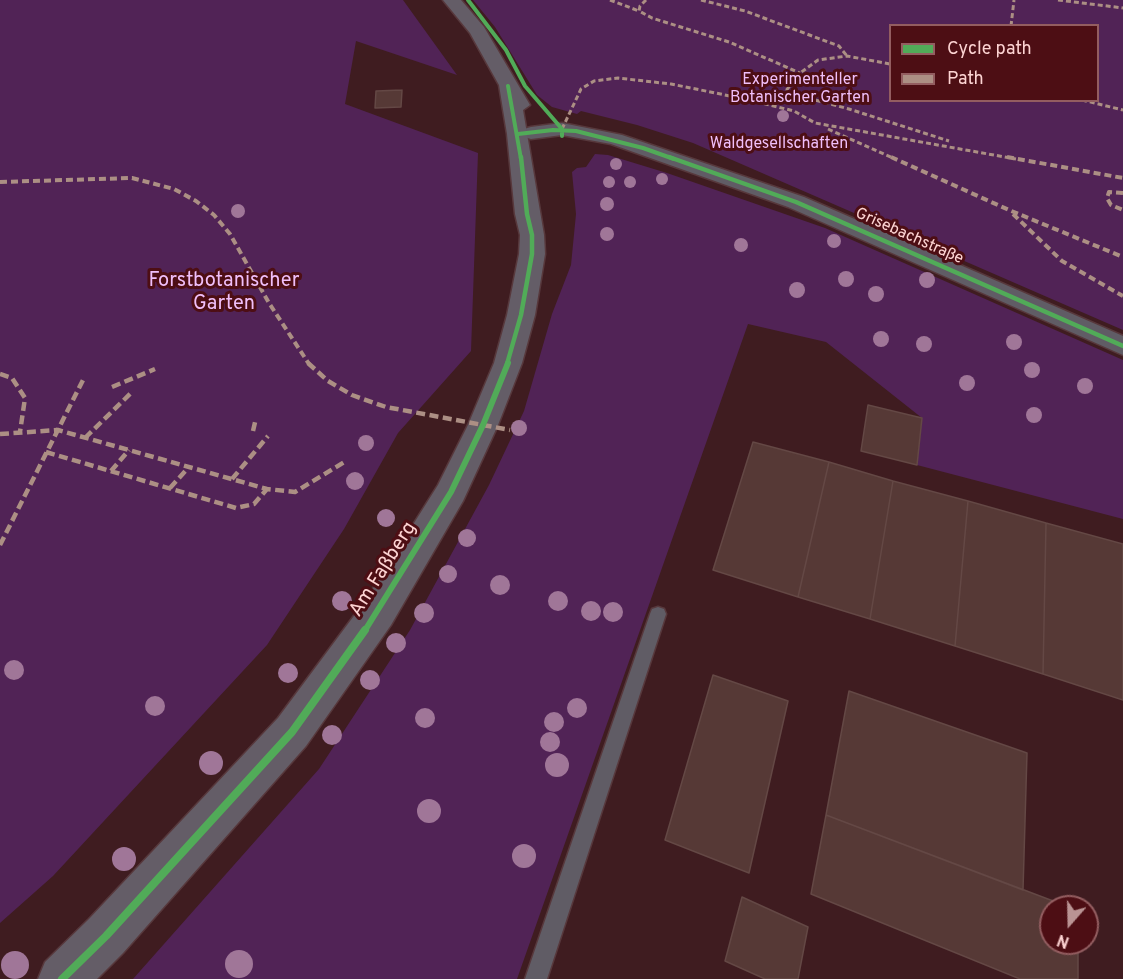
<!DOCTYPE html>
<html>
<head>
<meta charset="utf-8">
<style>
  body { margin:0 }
  #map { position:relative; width:1123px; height:979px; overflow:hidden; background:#3f1c20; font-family:Overpass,sans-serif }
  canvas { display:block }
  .legend { position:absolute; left:889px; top:24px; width:210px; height:78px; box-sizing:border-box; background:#4d0e14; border:2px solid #935d60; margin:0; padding:8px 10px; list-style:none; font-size:18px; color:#fdd4d3 }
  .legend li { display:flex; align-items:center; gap:12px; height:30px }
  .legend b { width:30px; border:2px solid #935d60 }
  .north { position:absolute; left:1039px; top:895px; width:60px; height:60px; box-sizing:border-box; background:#4d0e14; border:2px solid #935d60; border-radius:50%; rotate:200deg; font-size:16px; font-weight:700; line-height:24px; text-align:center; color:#fdd4d3 }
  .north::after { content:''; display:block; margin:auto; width:21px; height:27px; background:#ba9494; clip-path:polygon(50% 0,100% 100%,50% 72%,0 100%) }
</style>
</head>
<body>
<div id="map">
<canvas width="1123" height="979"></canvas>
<ul class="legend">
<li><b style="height:8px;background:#51ab58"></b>Cycle path</li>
<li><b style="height:8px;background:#ac8f84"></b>Path</li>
</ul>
<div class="north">N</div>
</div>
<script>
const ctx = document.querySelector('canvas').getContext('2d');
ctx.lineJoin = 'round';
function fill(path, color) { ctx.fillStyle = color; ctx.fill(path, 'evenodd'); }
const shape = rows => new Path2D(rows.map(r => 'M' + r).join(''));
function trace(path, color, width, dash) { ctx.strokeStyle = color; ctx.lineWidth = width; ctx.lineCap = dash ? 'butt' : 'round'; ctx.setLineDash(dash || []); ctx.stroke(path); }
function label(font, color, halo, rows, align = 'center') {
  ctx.font = font + ' Overpass,sans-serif'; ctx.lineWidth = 6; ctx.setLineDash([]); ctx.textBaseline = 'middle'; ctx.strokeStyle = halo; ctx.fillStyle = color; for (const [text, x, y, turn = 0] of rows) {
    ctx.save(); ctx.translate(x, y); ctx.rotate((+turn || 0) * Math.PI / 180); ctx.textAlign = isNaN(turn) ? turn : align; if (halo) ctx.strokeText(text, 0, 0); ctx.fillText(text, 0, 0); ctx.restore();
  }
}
fill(shape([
  [0,0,403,0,457,75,356,41,345,104,478,153,471,351,398,433,344,529,267,645,53,876,0,923],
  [473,0,1123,0,1123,330,693,143,637,125,581,111,577,114,552,107,537,95,495,27],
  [890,26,1098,26,1098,100,890,100],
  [595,154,608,155,667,173,825,228,1123,360,1123,519,917,465,922,418,826,342,748,324,517,979,133,979,319,769,410,630,489,485,524,411,552,314,571,265,576,214,572,172,577,168,586,167]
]), '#512356');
const building = shape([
  [402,90,401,107,375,108,376,91,402,90],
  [868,405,922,418,917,465,861,451,868,405],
  [753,442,829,462,798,597,713,570,753,442],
  [829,462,893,481,870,619,798,597,829,462],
  [893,481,968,501,955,646,870,619,893,481],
  [968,501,1046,523,1043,674,955,646,968,501],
  [1046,523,1123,544,1123,700,1043,674,1046,523],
  [713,675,788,701,749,873,665,840,713,675],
  [849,691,1027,753,1023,890,826,815,849,691],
  [826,815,1069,907,1051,907,1051,943,1078,943,1078,979,1020,979,811,894,826,815],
  [742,897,808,927,798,979,765,979,725,961,742,897]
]);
fill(building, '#563936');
trace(building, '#644845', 1.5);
const lane = shape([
  [658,607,664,609,666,614,547,979,525,979,650,614,652,609,658,607]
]);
const street = shape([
  [562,123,622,135,804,197,1123,336,1123,355,788,207,611,144,562,135,531,139,524,137,521,133,524,129,531,127,562,123]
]);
const secondary = shape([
  [443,0,461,0,484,27,530,105,523,110,544,235,545,254,535,315,522,363,498,425,463,501,391,625,306,746,123,953,97,979,38,979,45,962,89,919,278,718,365,601,438,485,468,425,494,363,507,315,519,254,520,235,515,214,507,134,499,85,470,33,443,0]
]);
trace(lane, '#57383c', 3);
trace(street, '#57383c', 3);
trace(secondary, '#57383c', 3);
fill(lane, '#605c65');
fill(street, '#605c65');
fill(secondary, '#645d67');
trace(shape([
  [610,0,639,11],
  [646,0,640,6,639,11,652,18,729,42,800,73],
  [701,0,745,11,839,46,847,56],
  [1058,0,1123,8],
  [1011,26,1014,0],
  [785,92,849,109,949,141],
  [788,97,785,92,800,73,818,60,847,56,890,64],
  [1082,100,1123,110],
  [562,129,581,89,594,81,618,78,671,84,745,99,794,111,815,123,1016,159],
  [828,129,895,159]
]), '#ac8f84', 3, [5, 3]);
trace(shape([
  [891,157,1009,210,1123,257],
  [1007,157,1123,178],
  [0,182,132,178,174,189,196,201,214,215,230,234,269,303,309,364],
  [1123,193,1109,192,1107,198,1111,205,1123,210],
  [1013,214,1062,261,1123,296]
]), '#ac8f84', 4, [7, 4]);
trace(shape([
  [308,363,328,381,352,395,386,407,510,430],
  [0,374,12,378,25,398,20,432],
  [112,387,155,369],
  [253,431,256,418],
  [0,434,58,430,267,489,295,492,346,461],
  [85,438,131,393],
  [46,452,236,508,254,504,267,489],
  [111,471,129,450],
  [232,479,268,436],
  [170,488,189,467],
  [0,545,84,378]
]), '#ac8f84', 4.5, [9, 4.5]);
trace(shape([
  [468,0,506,50,525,86,562,129,562,136],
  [508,86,521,159],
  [518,134,553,130,576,131,643,148,674,159]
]), '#51ab58', 4);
trace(shape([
  [669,157,796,202,1123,346],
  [507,364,521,315,532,254,532,235,527,214,521,157]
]), '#51ab58', 4.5);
trace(shape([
  [364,632,451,492,483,425,508,363]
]), '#51ab58', 6);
trace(shape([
  [62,979,106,936,292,732,365,630]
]), '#51ab58', 8);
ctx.fillStyle = '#a07698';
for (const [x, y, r] of [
  [783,116,6],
  [616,164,6],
  [662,179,6],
  [609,182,6],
  [630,182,6],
  [607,204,7],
  [238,211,7],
  [607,234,7],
  [834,241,7],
  [741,245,7],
  [846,279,8],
  [927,280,8],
  [797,290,8],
  [876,294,8],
  [881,339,8],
  [1014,342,8],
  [924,344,8],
  [1032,370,8],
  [967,383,8],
  [1085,386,8],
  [1034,415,8],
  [519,428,8],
  [366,443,8],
  [355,481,9],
  [386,518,9],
  [467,538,9],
  [448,574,9],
  [500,585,10],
  [342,601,10],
  [558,601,10],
  [591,611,10],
  [613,612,10],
  [424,613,10],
  [396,643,10],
  [14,670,10],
  [288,673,10],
  [370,680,10],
  [155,706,10],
  [577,708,10],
  [425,718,10],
  [554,722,10],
  [332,735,10],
  [550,742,10],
  [211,763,12],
  [557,765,12],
  [429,811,12],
  [524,856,12],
  [124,859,12],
  [239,964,14],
  [15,965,14]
]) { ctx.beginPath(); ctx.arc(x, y, r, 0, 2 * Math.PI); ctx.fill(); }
label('16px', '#f0bffa', '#4d0e14', [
  ["Experimenteller",800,81],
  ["Botanischer Garten",800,99],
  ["Waldgesellschaften",779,145]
]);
label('16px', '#fdd4d3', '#4d0e14', [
  ["Grisebachstraße",909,237,24]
]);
label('20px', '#f0bffa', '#4d0e14', [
  ["Forstbotanischer",224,282],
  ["Garten",224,305]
]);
label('20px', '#fdd4d3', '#4d0e14', [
  ["Am Faßberg",384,570,-58]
]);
</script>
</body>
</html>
